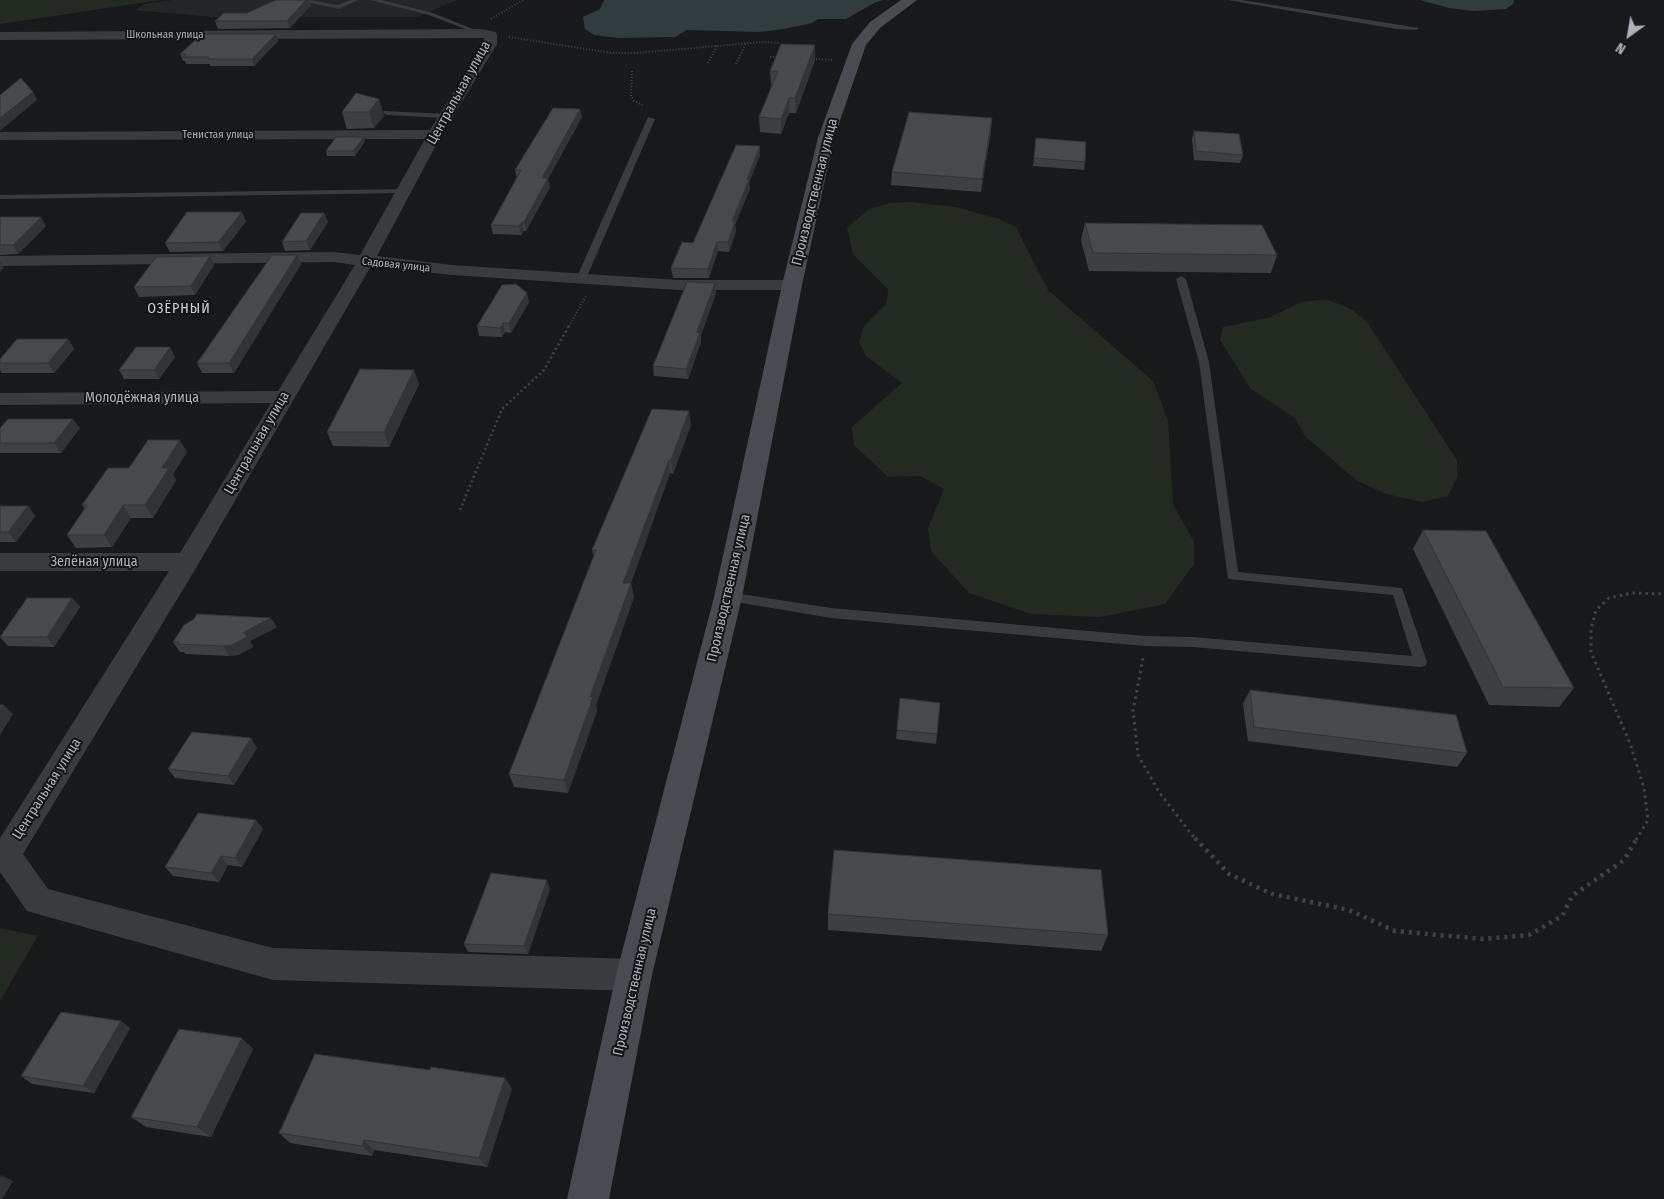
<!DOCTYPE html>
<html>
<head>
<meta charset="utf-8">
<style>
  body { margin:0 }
  #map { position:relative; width:1664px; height:1199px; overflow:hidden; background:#18191a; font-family:"Fira Sans Condensed",sans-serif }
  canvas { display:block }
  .north { position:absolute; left:1604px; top:10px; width:50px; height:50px; -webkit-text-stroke:4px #131415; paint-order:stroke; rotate:212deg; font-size:14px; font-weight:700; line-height:20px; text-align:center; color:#abb2b9 }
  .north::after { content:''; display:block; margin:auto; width:18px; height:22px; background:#abb2b9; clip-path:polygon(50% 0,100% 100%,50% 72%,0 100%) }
</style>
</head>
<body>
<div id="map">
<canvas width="1664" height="1199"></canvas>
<div class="north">N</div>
</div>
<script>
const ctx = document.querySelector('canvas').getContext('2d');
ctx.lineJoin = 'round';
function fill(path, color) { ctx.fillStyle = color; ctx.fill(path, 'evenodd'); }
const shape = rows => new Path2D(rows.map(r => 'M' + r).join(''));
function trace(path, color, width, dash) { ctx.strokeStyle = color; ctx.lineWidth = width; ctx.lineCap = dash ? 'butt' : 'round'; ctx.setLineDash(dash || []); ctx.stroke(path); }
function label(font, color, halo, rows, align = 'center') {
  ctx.font = font + ' "Fira Sans Condensed",sans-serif'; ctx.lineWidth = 4; ctx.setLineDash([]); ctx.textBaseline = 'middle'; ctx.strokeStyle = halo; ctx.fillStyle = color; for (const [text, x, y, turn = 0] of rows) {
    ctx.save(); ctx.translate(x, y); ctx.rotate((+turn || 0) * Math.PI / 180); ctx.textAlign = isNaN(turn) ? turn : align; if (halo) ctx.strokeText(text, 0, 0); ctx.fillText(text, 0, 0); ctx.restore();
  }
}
fill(shape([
  [172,0,457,0,417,17,213,17,136,10,144,4]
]), '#242527');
fill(shape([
  [0,0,161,0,0,24],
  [911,202,956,207,999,219,1016,227,1048,290,1153,381,1168,420,1173,504,1194,542,1194,564,1165,604,1100,617,1031,614,969,593,931,551,928,528,944,489,920,476,888,477,854,445,852,427,902,383,866,356,859,342,864,326,887,303,888,289,853,254,847,228,869,209,889,203],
  [1326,299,1351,309,1367,322,1457,460,1457,478,1448,496,1422,502,1386,494,1356,480,1305,436,1295,418,1251,389,1220,340,1223,327,1268,318,1302,302],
  [0,928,38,936,0,1001]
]), '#232a22');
fill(shape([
  [604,0,883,0,874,3,846,19,818,19,812,23,783,29,760,32,687,30,675,37,618,38,594,35,585,29,583,17,600,9],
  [1420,0,1514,0,1513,4,1506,9,1473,11,1449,8]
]), '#313c3f');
trace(shape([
  [491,19,523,0],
  [509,37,612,53,635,53,763,42,779,43],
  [770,57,780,57],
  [813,59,834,60],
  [708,63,717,46],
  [736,64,746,43],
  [632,71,631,96,634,101,644,106],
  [569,326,586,296]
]), '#404346', 2, [1, 2]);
trace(shape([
  [460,510,502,409,544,370,570,324]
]), '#404346', 2.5, [2, 3]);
trace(shape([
  [1143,658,1133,711,1138,755,1159,792,1196,840],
  [1636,840,1648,820,1644,788,1631,746,1591,652,1591,629,1596,610,1609,598,1632,593,1664,594]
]), '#404346', 3, [2.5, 4]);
trace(shape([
  [1195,838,1229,874,1272,894,1349,910,1395,931,1483,939,1529,935,1562,916,1572,896,1624,860,1637,838]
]), '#404346', 4.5, [3, 5]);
fill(shape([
  [297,0,310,0,338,5,350,0,358,0,339,9,297,0],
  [370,0,381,0,433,13,483,33,478,34,429,15,370,0],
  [1228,0,1242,0,1419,28,1416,30,1396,29,1228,0],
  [384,111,446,114,450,116,446,118,387,115,383,113,384,111],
  [648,117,655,119,586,279,581,282,578,281,576,279,648,117],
  [409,189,409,193,406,193,0,199,0,195,409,189],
  [1181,276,1186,279,1209,362,1238,572,1402,588,1427,662,1425,666,1420,667,1193,647,1145,646,831,618,724,600,722,597,724,594,728,592,831,608,1145,636,1193,637,1412,656,1393,595,1228,579,1199,362,1176,279,1181,276]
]), '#393b3f');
fill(shape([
  [480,29,496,32,497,35,497,44,442,134,377,256,452,265,678,280,792,280,798,281,801,285,798,289,792,290,678,290,452,275,371,266,196,568,23,854,48,889,273,948,634,959,646,964,651,975,646,986,634,991,273,980,27,911,0,872,0,838,169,571,0,571,0,553,180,553,271,403,0,405,0,393,278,391,355,265,334,262,0,266,0,256,334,252,360,255,425,139,0,140,0,132,430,130,483,44,484,38,0,40,0,32,480,29]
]), '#393b3f');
fill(shape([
  [901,0,917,0,880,28,866,45,834,138,802,285,742,597,652,975,609,1199,567,1199,616,975,714,597,782,285,818,138,852,44,870,22,901,0]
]), '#484b4f');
fill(shape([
  [276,0,309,0,311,5,290,28,218,29,215,21,247,13],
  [276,34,278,41,254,66,210,66,210,64,186,64,185,61,183,61,180,54],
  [815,60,796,113,789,113,781,134,760,132,759,117,772,85,771,85,770,71],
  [379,99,384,116,374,128,347,129,342,112],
  [580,109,582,117,548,179,550,187,526,231,524,231,521,235,493,234,491,225,517,178,515,170],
  [991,131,981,192,891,185,892,172],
  [1194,131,1243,155,1240,163,1194,160,1192,139],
  [1036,138,1085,162,1084,170,1033,166],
  [365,141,355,156,327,156,326,151],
  [760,146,760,155,749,183,750,188,735,225,736,231,729,252,718,251,709,278,673,278,671,268,693,243],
  [324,213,328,222,310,250,285,251,282,242],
  [0,217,46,226,18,254,0,255],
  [246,221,223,251,170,252,165,243],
  [1085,223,1277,255,1271,273,1089,271,1081,240],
  [297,255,301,264,234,373,202,373,197,363],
  [214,265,195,295,139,297,134,287],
  [716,293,701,335,701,342,688,379,654,376,653,366],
  [529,302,511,333,505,332,502,337,479,336,477,326],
  [68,339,74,349,54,373,2,373,0,370,0,359],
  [170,347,175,357,159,379,124,379,119,370],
  [419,384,389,447,333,446,327,432],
  [691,425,673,474,670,473,631,583,634,597,596,705,597,711,568,793,514,787,509,774,594,557,592,550],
  [0,428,80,428,61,453,0,453],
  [187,452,173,474,176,480,153,518,131,518,112,547,76,548,67,535,85,509,82,505,129,468],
  [0,506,28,506,35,516,16,542,0,542],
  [1423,530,1574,688,1559,707,1489,705,1413,549],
  [72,598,80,607,54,647,8,646,0,637],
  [277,627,250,641,253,647,238,655,229,656,185,654,184,652,180,652,173,642],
  [1250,690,1467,753,1457,767,1248,741,1243,704],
  [897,730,937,734,936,744,896,739],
  [257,748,234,785,175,778,168,769],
  [263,829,242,867,228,865,219,882,173,876,165,867],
  [550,889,528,954,468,952,464,944],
  [828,914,1108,935,1101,951,828,930],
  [130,1028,94,1093,32,1084,21,1076],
  [253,1049,211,1137,146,1127,131,1117],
  [430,1070,505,1078,512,1089,487,1167,374,1150,372,1156,290,1143,279,1133]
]), '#3d3f42');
fill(shape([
  [306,0,309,0,311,5,290,28,287,21],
  [276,34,278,41,254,66,252,59],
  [815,45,815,60,796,113,795,98],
  [33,92,37,100,0,131,0,118],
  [789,98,789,113,781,134,781,119],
  [379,99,384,116,374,128,369,112],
  [580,109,582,117,548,179,550,187,526,231,524,222,542,178],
  [992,118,991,131,981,192,982,179],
  [364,137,365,141,355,156,353,151],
  [760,146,760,155,749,183,750,188,735,225,736,231,729,252,728,242,732,221,747,179],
  [242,212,246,221,223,251,218,242],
  [324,213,328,222,310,250,306,241],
  [41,217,46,226,18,254,13,245],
  [522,222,524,231,521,235,519,226],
  [717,242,718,251,709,278,708,269],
  [297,255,301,264,234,373,229,363],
  [210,256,214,265,195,295,191,286],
  [0,261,4,268,0,272],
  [715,283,716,293,701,335,701,342,688,379,686,369,697,332],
  [527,293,529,302,511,333,509,323],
  [503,323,505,332,502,337,500,328],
  [68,339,74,349,54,373,48,363],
  [170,347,175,357,159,379,154,370],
  [414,370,419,384,389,447,384,432],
  [689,411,691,425,673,474,671,460],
  [73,419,80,428,61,453,54,443],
  [180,440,187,452,173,474,176,480,153,518,145,505,162,468],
  [669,460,670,473,626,597,623,583],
  [123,505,131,518,112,547,104,535],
  [28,506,35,516,16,542,8,532],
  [631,583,634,597,596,705,597,711,568,793,564,780,590,697],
  [72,598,80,607,54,647,47,637],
  [271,618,277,627,250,641,253,647,238,655,229,656,223,646,244,632],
  [4,705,13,714,0,735,0,711],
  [251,738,257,748,234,785,228,776],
  [256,820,263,829,242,867,235,858],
  [221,856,228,865,219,882,211,873],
  [547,880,550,889,528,954,524,946],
  [121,1021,130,1028,94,1093,83,1086],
  [242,1038,253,1049,211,1137,197,1127],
  [505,1078,512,1089,487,1167,479,1158],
  [364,1140,374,1150,372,1156,362,1146],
  [1,1175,13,1181,2,1199,0,1199,0,1177]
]), '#323336');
const building = shape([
  [276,0,306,0,287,21,215,21,224,13,247,13,276,0],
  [202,34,276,34,252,59,208,59,209,57,183,57,186,54,180,54,202,34],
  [781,44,815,45,795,98,789,98,781,119,759,117,778,71,770,71,781,44],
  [21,78,33,92,0,118,0,95,21,78],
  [356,93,379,99,369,112,342,112,356,93],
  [553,108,580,109,542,178,548,178,524,222,522,222,519,226,491,225,521,170,515,170,553,108],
  [909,112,992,118,982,179,892,172,909,112],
  [1194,131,1239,134,1243,155,1196,151,1194,131],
  [336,137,364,137,353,151,326,151,336,137],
  [1036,138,1086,142,1085,162,1034,158,1036,138],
  [736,145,760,146,747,179,749,180,732,221,735,222,728,242,717,242,708,269,671,268,682,242,693,243,736,145],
  [187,212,242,212,218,242,165,243,187,212],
  [301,213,324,213,306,241,282,242,301,213],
  [0,217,41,217,13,245,0,245,0,217],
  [1085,223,1262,225,1277,255,1093,253,1085,223],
  [272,255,297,255,229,363,197,363,272,255],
  [210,256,191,286,134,287,156,257,210,256],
  [687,282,715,283,697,332,700,333,686,369,653,366,687,282],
  [516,284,527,293,509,323,503,323,500,328,477,326,502,285,516,284],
  [17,339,68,339,48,363,0,363,0,359,17,339],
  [136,347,170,347,154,370,119,370,136,347],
  [360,369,414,370,384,432,327,432,360,369],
  [652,409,689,411,671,460,669,460,623,583,631,583,590,697,593,697,564,780,509,774,596,550,592,550,652,409],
  [8,419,73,419,54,443,0,443,0,428,8,419],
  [148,440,180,440,162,468,169,468,145,505,123,505,104,535,67,535,87,505,82,505,108,468,129,468,148,440],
  [0,506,28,506,8,532,0,532,0,506],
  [1423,530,1486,531,1574,688,1503,687,1423,530],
  [27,598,72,598,47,637,0,637,27,598],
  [197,614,271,618,244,632,247,637,232,645,223,646,178,644,179,642,173,642,184,625,194,619,197,614],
  [1250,690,1456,715,1467,753,1254,727,1250,690],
  [900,698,940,703,937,734,897,730,900,698],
  [0,705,4,705,0,711,0,705],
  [192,732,251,738,228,776,168,769,192,732],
  [198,813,256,820,235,858,221,856,211,873,165,867,198,813],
  [834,850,1101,870,1108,935,828,914,834,850],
  [491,873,547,880,524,946,464,944,491,873],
  [61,1012,121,1021,83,1086,21,1076,61,1012],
  [179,1029,242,1038,197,1127,131,1117,179,1029],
  [315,1054,430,1070,431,1067,505,1078,479,1158,364,1140,362,1146,279,1133,315,1054]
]);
fill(building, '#47494d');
trace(building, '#323336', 1);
label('11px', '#abb2b9', '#131415', [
  ["Школьная улица",165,35],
  ["Тенистая улица",218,135],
  ["Садовая улица",396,265,6]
]);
label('14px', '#abb2b9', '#131415', [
  ["Центральная улица",459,93,-61],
  ["Производственная улица",815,192,-76],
  ["Молодёжная улица",142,398],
  ["Центральная улица",257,443,-60],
  ["Зелёная улица",94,562],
  ["Производственная улица",729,588,-77],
  ["Центральная улица",47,789,-58],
  ["Производственная улица",635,982,-77]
]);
ctx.letterSpacing = '1px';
label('14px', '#ccd0d5', '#131415', [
  ["ОЗЁРНЫЙ",179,309]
]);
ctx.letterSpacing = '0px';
</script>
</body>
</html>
